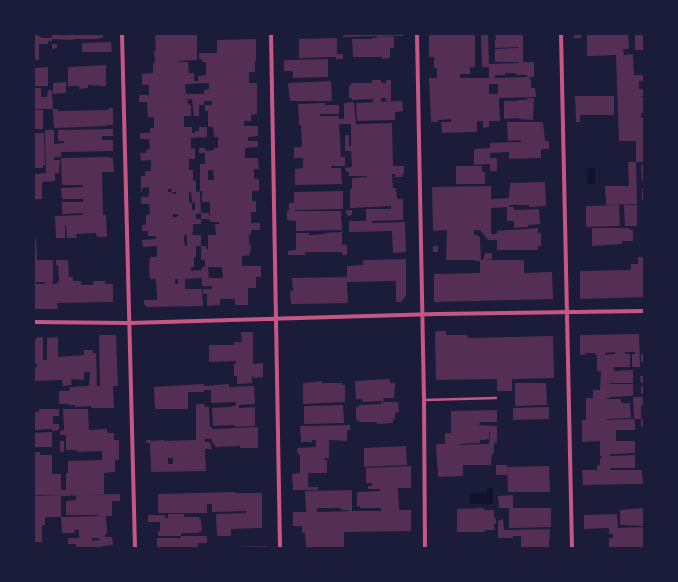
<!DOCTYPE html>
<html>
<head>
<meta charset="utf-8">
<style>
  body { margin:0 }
  #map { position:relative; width:678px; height:582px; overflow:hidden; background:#1b1b3a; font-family:Spectral,serif }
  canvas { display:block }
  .frame { position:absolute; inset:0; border:35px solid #1b1b3a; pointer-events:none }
</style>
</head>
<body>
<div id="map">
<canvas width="678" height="582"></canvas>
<div class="frame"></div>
</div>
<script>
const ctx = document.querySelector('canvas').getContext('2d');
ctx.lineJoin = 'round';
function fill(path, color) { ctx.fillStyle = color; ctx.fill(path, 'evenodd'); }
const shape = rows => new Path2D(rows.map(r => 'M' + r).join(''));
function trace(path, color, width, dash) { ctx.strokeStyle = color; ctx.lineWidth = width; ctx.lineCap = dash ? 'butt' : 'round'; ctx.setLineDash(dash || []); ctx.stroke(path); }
fill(shape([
  [588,168,595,168,595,184,587,184],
  [488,488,493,488,493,504,470,504,469,494,470,493,486,493]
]), '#12122b');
fill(shape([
  [34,34,39,34,39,37,41,37,41,38,52,38,52,34,103,34,103,38,99,38,99,39,73,39,73,40,52,39,52,41,48,41,48,44,39,44,39,60,34,60],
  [155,34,197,34,197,60,179,61,179,62,188,62,189,73,194,73,194,81,198,81,198,76,206,75,206,62,202,62,202,59,199,59,199,53,217,53,217,40,256,39,256,61,255,61,255,72,249,72,249,83,257,83,257,114,251,115,251,121,244,121,244,126,258,126,258,136,248,137,248,141,258,141,258,147,245,148,245,158,258,158,259,169,254,169,254,179,259,179,259,191,252,191,252,201,256,201,256,212,251,212,251,223,260,223,260,230,251,230,251,234,249,234,249,245,251,245,250,255,242,256,242,266,261,266,261,277,256,277,256,288,248,288,248,305,235,305,235,299,220,299,220,305,207,306,207,294,203,294,203,289,212,289,212,286,202,286,202,278,185,279,185,289,202,289,203,306,147,307,144,304,144,300,157,300,156,279,150,279,149,268,150,257,157,257,157,246,143,247,142,240,156,239,156,236,148,236,148,231,142,231,142,225,146,225,146,215,150,214,149,204,141,204,141,197,148,197,149,193,149,187,142,188,142,192,141,192,141,176,145,176,145,171,151,171,151,160,141,161,140,153,146,153,146,150,150,149,149,139,140,139,140,133,150,133,150,128,154,128,154,117,148,117,147,102,139,102,139,95,149,95,149,85,142,85,142,74,153,73,153,63,155,63,154,51,156,51],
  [209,83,209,89,204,90,204,94,186,94,185,84],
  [188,99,192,99,194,116,199,116,199,105,204,105,204,101,212,101,212,105,205,105,205,111,208,111,208,127,213,127,214,137,218,137,218,148,214,148,214,150,206,151,205,148,199,148,199,153,205,153,205,164,200,164,200,191,196,192,196,181,193,181,193,170,189,170,189,159,195,159,195,148,191,149,191,138,207,137,207,127,199,127,199,131,195,131,195,133,192,133,192,127,184,127,184,116,191,116,191,105,189,105,189,103,187,103],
  [208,170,213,170,214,180,208,180],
  [168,189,172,189,171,192,176,192,176,194,173,194,172,192,168,192],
  [200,191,202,191,202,202,210,202,210,216,209,216,209,213,201,213,201,219,209,219,210,222,219,222,219,224,215,224,216,235,208,235,208,249,206,249,206,246,201,246,201,260,205,260,205,267,202,267,202,270,191,271,191,267,194,267,194,257,196,257,196,246,201,246,201,235,193,235,192,232,193,232,193,224,201,224,201,219,196,219,196,214,201,213],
  [189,192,191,192,192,203,195,202,195,210,192,210,192,203,189,203],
  [173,214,178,214,177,217,173,217],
  [184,235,187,235,187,246,185,246,185,243,184,243],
  [208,267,222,267,223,278,209,278],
  [175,279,178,279,178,284,175,284],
  [343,34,403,34,403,36,380,36,394,37,394,48,390,48,390,58,382,59,382,57,353,57,352,39,372,39,372,38,377,38,377,36,343,37],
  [523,34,523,62,534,62,534,77,529,77,529,79,531,79,531,88,535,88,536,97,499,98,500,121,489,121,489,127,483,128,483,121,477,121,477,131,475,132,442,133,441,122,451,122,451,119,438,120,438,122,431,122,429,78,437,78,437,68,434,68,434,57,429,57,429,35,475,35,475,67,470,67,470,74,460,74,460,78,489,78,489,67,482,67,481,35,488,35,489,64,519,63,519,62,495,62,495,49,518,48,518,47,495,48,495,40,496,40,495,35],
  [505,73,516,73,516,75,527,75,527,77,495,78,495,75,505,75],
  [489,84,498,84,498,94,489,94],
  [574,34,581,34,581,38,574,38],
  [587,34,593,34,593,35,628,34,629,49,623,49,624,55,633,54,634,75,644,75,644,81,639,81,639,89,644,89,644,96,641,96,641,97,644,97,644,113,641,113,641,118,644,118,644,162,636,162,636,141,619,141,616,55,587,56],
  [635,34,644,34,644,50,635,50],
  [337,38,337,54,343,54,343,59,336,59,336,57,299,58,299,39],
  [111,42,112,52,82,52,82,43],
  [52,44,57,44,57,48,52,49],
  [328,59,328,77,293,78,293,71,284,71,284,60],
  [106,65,106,86,88,85,88,88,79,89,79,86,68,86,68,67],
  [48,67,48,86,34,86,34,68],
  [372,80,381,80,381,83,386,83,386,80,391,80,391,101,386,101,386,98,381,98,381,102,373,102,373,99,352,100,352,98,349,98,349,86,351,85,351,83,372,83],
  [331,81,332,101,290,101,288,83],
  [66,82,66,93,53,94,53,83],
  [34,88,41,88,41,97,47,97,48,90,52,90,53,109,58,109,58,111,108,110,109,108,113,108,113,125,106,125,106,126,54,128,53,109,34,109],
  [575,96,614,96,614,115,580,115,580,122,576,122],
  [527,98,534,98,533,120,519,119,519,118,504,119,504,101,518,101,518,100,527,100],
  [398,101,402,101,403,111,395,112,395,120,357,121,356,103],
  [354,102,356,124,392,123,393,166,404,166,404,174,403,173,402,177,395,177,395,174,392,174,393,188,396,188,397,199,403,199,403,220,372,221,372,223,405,222,406,252,393,253,392,231,349,232,349,221,366,221,366,209,391,209,391,206,350,208,350,189,352,189,352,178,367,177,367,176,349,176,349,172,346,172,345,168,352,167,351,151,345,151,345,135,349,135,349,146,351,146,351,124,339,124,341,157,345,157,345,166,331,166,331,168,341,168,342,184,295,185,295,169,303,168,303,158,294,158,294,147,302,147,301,125,299,125,298,104,325,103,325,105,339,105,339,114,320,114,320,116,339,116,339,119,344,119,344,103],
  [34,110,43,110,43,129,34,129],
  [507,122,543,122,545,141,549,141,549,149,541,149,541,158,509,159,509,152,490,153,490,158,497,158,497,171,490,171,490,164,474,165,474,149,490,148,490,143,521,142,521,140,508,141],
  [113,129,113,136,102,136,102,140,113,140,113,151,61,152,61,157,54,157,54,160,60,160,59,173,55,173,55,181,42,182,42,199,34,199,34,174,46,173,45,130,54,130,54,144,64,143,64,141,58,141,58,130],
  [34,133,44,133,45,165,43,165,43,168,34,168],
  [109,157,109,158,113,158,114,172,102,172,103,215,106,215,107,237,97,237,96,233,76,234,77,238,67,238,66,225,65,225,65,238,56,238,55,216,83,215,83,213,62,214,62,202,83,202,83,199,62,199,61,188,83,187,83,185,62,185,61,158],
  [628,162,636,162,637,204,606,205,605,186,629,186],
  [644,164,644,181,642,181,641,165],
  [456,166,482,166,482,172,485,172,485,184,456,184],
  [545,182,546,206,529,207,529,205,509,205,509,207,514,207,514,210,539,209,540,224,528,225,528,227,514,228,514,221,507,221,507,207,491,208,491,234,497,234,497,231,538,228,538,233,541,233,541,246,538,246,538,250,497,250,497,240,488,240,480,230,474,230,474,235,478,235,478,237,480,237,481,260,524,260,524,273,552,272,553,299,434,302,434,274,480,273,480,261,475,261,475,260,446,260,447,230,433,231,432,187,491,186,491,199,495,199,509,198,510,183],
  [642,188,644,188,644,200,642,200],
  [343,191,343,209,295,210,295,211,341,211,342,230,296,231,296,221,287,220,287,211,289,211,289,203,294,203,294,192],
  [619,205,620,226,586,227,586,206],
  [624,205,637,205,637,226,625,226],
  [346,210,352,210,352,215,347,216],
  [592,228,629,228,630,230,633,230,633,241,622,241,622,244,592,246],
  [342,232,342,245,347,245,347,255,342,255,342,252,305,252,305,255,288,255,288,251,296,250,296,233,309,233,309,235,325,234,325,233],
  [34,239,36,239,37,260,53,260,53,282,52,282,52,284,57,284,57,282,59,281,58,265,56,265,56,260,68,260,69,277,73,277,73,281,81,281,81,285,93,285,93,281,105,281,105,284,113,284,113,302,57,303,58,309,34,309],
  [36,282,45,282,45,284,36,284],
  [433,246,438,246,438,252,433,252],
  [485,253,492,253,492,259,483,260],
  [638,257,644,257,644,297,580,299,580,271,631,270,631,264,638,264],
  [406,259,406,296,401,302,396,302,396,281,347,282,348,303,291,304,290,291,293,291,292,278,347,277,347,266,363,265,363,260],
  [436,331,446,331,446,335,467,335,468,338,553,336,554,378,512,379,512,391,497,391,497,379,436,380,435,333],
  [241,332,253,332,253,364,263,363,263,377,253,378,253,376,252,376,252,383,237,384,237,376,234,376,234,364,236,364,236,361,209,362,209,345,234,345,234,342,242,342],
  [639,334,640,367,632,367,632,354,635,354,635,352,625,352,625,354,630,354,630,367,614,367,614,371,633,370,633,383,610,383,610,384,633,384,633,396,611,397,610,398,607,398,607,399,621,399,621,403,630,403,631,418,607,419,607,420,634,419,635,424,635,430,616,430,616,441,635,441,635,453,610,454,610,456,635,455,635,468,610,468,610,470,642,470,643,484,583,485,582,470,597,470,597,465,600,465,600,458,602,458,602,456,600,456,600,441,582,442,582,420,586,420,586,398,593,398,593,390,600,390,601,371,597,371,597,355,595,355,596,353,585,353,585,355,580,355,580,335],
  [615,352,615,354,605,355,605,353],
  [99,335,116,335,118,386,113,386,114,408,91,408,91,406,75,407,75,405,69,405,69,404,59,404,59,391,68,391,70,390,70,387,89,386,90,372,84,372,84,380,71,379,72,385,63,386,62,380,34,381,34,367,37,367,37,364,34,364,34,339,37,339,37,337,43,337,43,360,47,360,47,338,58,337,58,357,84,355,84,350,93,350,93,353,96,353,97,386,100,386],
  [641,354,644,354,644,362,641,362],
  [640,376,644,376,644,383,641,383],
  [390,379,390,383,395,383,394,398,383,398,384,401,363,402,362,399,356,399,355,381],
  [322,381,322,383,342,383,342,385,345,385,345,402,303,404,303,383],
  [515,383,546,383,547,405,515,406],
  [204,384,204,386,229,384,229,387,254,386,255,404,239,405,239,408,255,407,255,426,235,427,235,425,213,426,212,408,231,407,236,405,236,402,211,403,211,390,204,390,204,392,188,392,188,409,155,409,154,387],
  [641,386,644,386,644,394,641,394],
  [633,397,644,397,644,405,641,405,641,419,634,419],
  [381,402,398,402,399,412,395,413,395,419,393,419,393,423,377,424,377,422,359,422,358,420,356,420,356,407,359,407,359,405,381,404],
  [196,404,204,404,205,407,209,407,210,427,212,427,212,429,258,427,258,448,240,448,240,446,215,447,214,443,212,443,212,439,205,439,205,442,210,442,212,449,205,449,206,471,151,472,150,443,146,443,146,440,151,440,151,441,164,440,164,441,196,440],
  [168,458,173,458,173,464,168,464],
  [343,405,344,423,304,424,304,406],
  [549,407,549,419,513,420,513,408],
  [39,409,59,409,59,416,53,416,53,424,59,424,59,430,52,431,52,429,34,430,34,412,39,412],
  [63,409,88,409,89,430,107,429,107,433,114,433,114,440,119,440,119,460,115,460,115,472,104,473,104,494,61,496,61,517,45,517,45,525,42,525,42,542,34,542,34,496,61,495,34,495,34,452,40,452,40,455,52,455,52,474,61,474,61,490,66,490,66,473,68,473,68,461,102,460,102,451,77,452,77,450,66,450,66,435,60,435,60,431,64,430],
  [497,410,497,422,480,422,479,425,497,426,497,443,494,443,494,454,492,454,491,465,463,465,463,476,438,477,436,444,445,444,445,433,451,433,451,411],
  [489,432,490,432,489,444,460,445,460,444,480,443,480,440,486,440,486,439,489,439],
  [641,419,644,419,644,426,641,427],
  [350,425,350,430,347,430,347,441,329,440,329,458,324,458,324,460,327,460,327,473,308,473,308,487,318,487,318,490,293,490,292,474,300,473,300,454,298,455,297,448,316,447,316,440,312,440,312,442,301,442,300,426],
  [52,432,52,447,34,447,34,433],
  [60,441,64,441,64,452,60,452],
  [406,446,407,465,364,467,364,448],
  [496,465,507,465,507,475,496,475],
  [411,466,411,488,398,488,399,510,411,510,411,531,344,532,344,548,340,548,340,547,306,548,305,533,302,533,302,526,293,526,293,512,306,512,305,491,352,490,352,511,381,511,381,508,360,508,360,506,357,507,357,492,380,491,380,489,368,489,368,486,372,486,372,483,366,483,366,468],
  [317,508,341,508,341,510,349,510,349,511,317,512],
  [549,466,550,492,508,492,507,467],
  [235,492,235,493,262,493,262,528,231,529,231,536,217,536,216,514,246,513,246,511,212,512,212,504,207,504,207,513,158,513,158,494],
  [120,494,120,501,112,501,112,516,106,516,107,534,105,534,105,537,112,537,113,545,102,546,102,548,76,548,76,544,68,544,68,538,79,538,79,530,74,530,75,533,62,533,61,517,99,516,99,515,66,515,66,501,76,500,76,495],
  [92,538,99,538,99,541,97,540,92,541],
  [513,495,513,508,551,508,551,527,509,528,509,508,499,508,498,496],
  [484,508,484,510,494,510,494,518,496,518,496,524,494,524,495,530,485,530,485,532,457,532,457,509],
  [643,508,643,526,620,525,620,510],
  [168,514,184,514,184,517,199,517,199,519,201,519,202,531,199,531,199,533,181,533,181,536,207,536,207,543,198,543,198,548,157,548,157,538,181,538,181,536,158,536,158,531,160,531,160,522,148,522,148,515,165,515,165,518,168,518],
  [617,514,618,528,644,527,644,548,609,548,609,538,613,538,613,534,609,534,609,528,584,529,584,515],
  [503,519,504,530,550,529,549,548,521,548,521,536,513,536,513,538,498,538,498,521],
  [267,546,267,548,236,548,236,547]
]), '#542f53');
trace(shape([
  [424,400,496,398]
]), '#c65784', 2.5);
trace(shape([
  [122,34,135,548],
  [271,34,280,548],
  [417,34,424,400,425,548],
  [561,34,572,548],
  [34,322,129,323,436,314,644,311]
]), '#c65784', 4);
</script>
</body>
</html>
